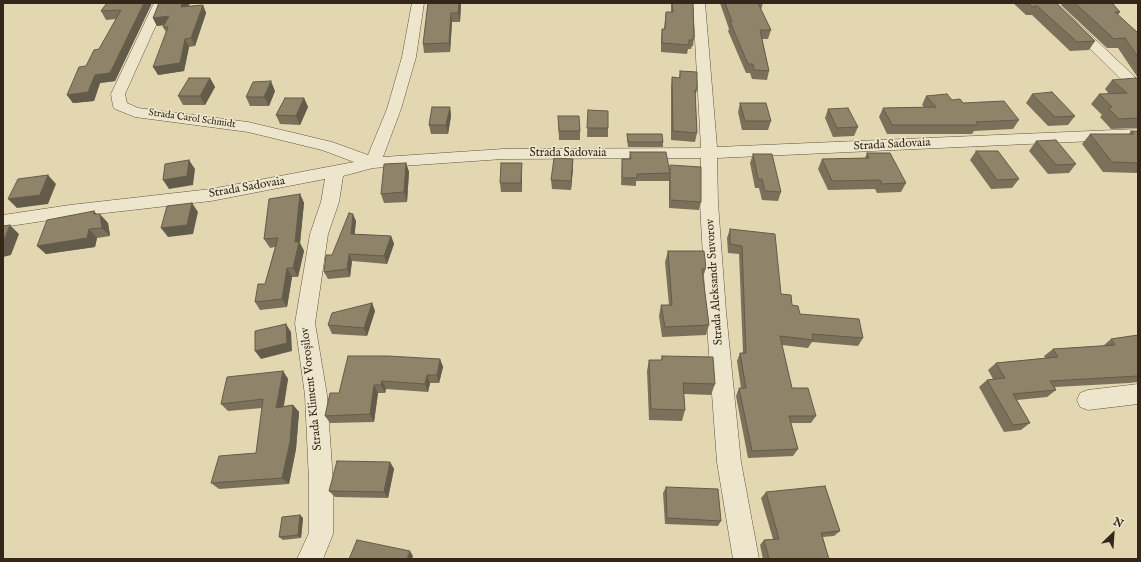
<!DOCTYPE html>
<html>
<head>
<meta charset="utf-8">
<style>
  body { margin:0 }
  #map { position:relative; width:1141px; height:562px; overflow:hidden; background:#e3d7b1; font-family:"IM FELL English",serif }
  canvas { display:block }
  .frame { position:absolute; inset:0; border:4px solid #34271a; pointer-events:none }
  .north { position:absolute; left:1093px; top:514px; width:40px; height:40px; -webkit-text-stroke:3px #ede5cc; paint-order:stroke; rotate:25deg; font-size:11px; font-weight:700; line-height:16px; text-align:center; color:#34271a }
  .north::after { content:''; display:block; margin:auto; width:14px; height:18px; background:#34271a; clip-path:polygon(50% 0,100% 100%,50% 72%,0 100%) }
</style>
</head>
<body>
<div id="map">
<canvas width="1141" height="562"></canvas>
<div class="frame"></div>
<div class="north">N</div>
</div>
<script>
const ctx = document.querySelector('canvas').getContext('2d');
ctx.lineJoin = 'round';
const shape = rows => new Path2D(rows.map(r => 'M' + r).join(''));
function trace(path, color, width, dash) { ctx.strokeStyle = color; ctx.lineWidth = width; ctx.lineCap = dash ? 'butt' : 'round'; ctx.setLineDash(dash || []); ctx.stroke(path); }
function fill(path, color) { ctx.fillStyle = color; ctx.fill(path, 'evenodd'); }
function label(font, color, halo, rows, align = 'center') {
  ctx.font = font + ' "IM FELL English",serif'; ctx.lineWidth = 3.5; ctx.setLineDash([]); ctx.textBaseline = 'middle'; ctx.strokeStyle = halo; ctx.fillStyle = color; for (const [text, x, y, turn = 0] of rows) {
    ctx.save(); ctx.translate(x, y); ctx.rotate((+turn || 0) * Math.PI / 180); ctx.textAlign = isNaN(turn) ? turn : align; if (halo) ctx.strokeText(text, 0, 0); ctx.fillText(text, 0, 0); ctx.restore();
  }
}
const street = shape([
  [154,3,166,3,125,94,127,103,138,108,248,122,332,142,368,155,387,109,402,57,412,3,424,3,416,57,401,109,383,157,503,149,701,148,693,3,705,3,717,147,1138,129,1138,139,717,158,718,203,726,312,741,462,759,559,733,559,717,462,706,312,700,203,701,158,503,159,373,168,343,176,339,202,328,234,315,323,327,395,333,481,333,534,323,559,297,559,309,533,309,481,305,395,295,323,310,234,321,202,325,179,211,201,70,217,3,227,3,215,70,205,211,189,354,162,322,150,248,132,135,117,115,109,113,106,111,94,154,3],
  [1044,3,1057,3,1138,80,1138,92,1133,91,1044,3],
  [1138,384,1138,404,1088,410,1080,407,1077,400,1080,393,1088,390,1138,384]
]);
trace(street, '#605340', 1);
fill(street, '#ede5cc');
fill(shape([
  [107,3,152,3,115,81,100,83,94,101,73,103,67,95,86,66,99,49,116,19,106,20,101,11],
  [159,3,190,3,188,6,203,5,206,13,195,46,189,47,184,71,158,75,166,32,163,27,164,25,157,26,153,18],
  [428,3,461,3,460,22,452,22,450,52,424,53,423,44],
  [671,3,693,3,694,37,693,46,692,46,691,49,688,49,687,54,661,52,661,38,662,29,664,29,666,12,671,12],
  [720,3,763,3,761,10,771,30,768,39,762,39,769,71,767,80,752,79,750,73,746,73,728,31,729,29],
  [1013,3,1056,3,1095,41,1089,50,1070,51,1032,15,1026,15],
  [1063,3,1112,3,1120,12,1118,15,1138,33,1138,78,1118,48,1107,48,1061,5],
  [680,71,697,90,695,96,697,133,695,142,671,140,671,87,672,77,679,78],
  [210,78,215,87,205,105,183,105,178,96],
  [1112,80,1138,80,1138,128,1111,129,1100,117,1102,115,1091,104,1099,94,1109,94,1105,89],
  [275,91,269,106,250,106,246,97],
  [1032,94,1075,116,1068,125,1048,126,1026,103],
  [926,96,963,103,1019,120,1013,129,974,131,972,134,887,134,879,117,883,108,924,107,922,105],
  [304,98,308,107,300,125,280,124,276,115],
  [740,103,771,121,768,130,742,130,738,112],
  [450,107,451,116,448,134,431,134,429,125],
  [828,109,858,127,854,136,833,137,825,118],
  [588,110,608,128,608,137,587,137],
  [558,116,580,131,580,140,559,140],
  [1131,131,1138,131,1138,173,1103,172,1082,144,1090,134,1129,134],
  [627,134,663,142,663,147,628,147,627,139],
  [1036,141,1076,164,1069,173,1048,174,1029,151],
  [976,151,1019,179,1012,188,991,189,970,160],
  [630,152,669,169,670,165,701,202,699,210,669,208,669,181,636,181,636,186,621,185,622,159,629,159],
  [867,153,906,183,901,192,877,193,875,189,828,190,818,169,822,159,865,158],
  [753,154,781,192,778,201,762,200,759,188,755,188,750,163],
  [573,159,573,168,571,190,552,189,551,180],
  [406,163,409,172,407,202,384,203,381,194],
  [522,172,522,192,501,192,500,183],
  [300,194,304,203,300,243,304,251,298,277,292,277,287,307,260,310,255,302,265,284,275,247,270,248,264,239],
  [356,221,354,234,391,236,394,244,387,264,352,261,350,277,328,279,324,272,332,255],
  [108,223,110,236,97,238,95,247,46,254,37,246],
  [730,229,781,294,800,314,863,338,858,346,812,342,808,348,782,345,792,388,816,416,811,423,791,423,798,449,793,456,748,458,736,396,739,388,741,388,737,361,740,353,743,353,739,254,728,253,727,238],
  [668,251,706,268,703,277,709,325,706,335,662,337,659,316,661,305,669,305,665,262],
  [372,303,375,311,367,336,332,334,328,325],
  [1138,335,1138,382,1129,383,1055,387,1056,390,1047,397,1017,400,1030,423,1021,430,1004,432,979,387,987,380,993,379,988,370,996,363,1045,358,1044,356,1053,349,1103,346,1111,339],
  [662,356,715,384,711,395,684,394,685,410,682,421,649,420,647,371,649,360,661,360],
  [440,359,443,367,439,383,430,383,428,392,386,389,385,393,378,393,374,422,330,423,325,416,339,393],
  [283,371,288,379,284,406,293,405,299,412,296,449,289,484,219,489,211,483,256,453,262,408,228,411,221,404],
  [390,462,394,469,388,498,335,497,329,491],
  [666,487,721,521,718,526,665,524,663,493],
  [766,492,840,531,834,536,823,537,829,559,763,559,760,545,764,540,773,539,761,498],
  [300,515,303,518,301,538,283,540,279,537]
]), '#7b715a');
fill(shape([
  [144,3,152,3,115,81,100,83,94,101,73,103,67,95],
  [182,3,190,3,185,15,181,7],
  [459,3,461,3,460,22,458,13],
  [203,5,206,13,195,46,191,38],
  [451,13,452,22,450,52,449,43],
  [169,16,173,24,157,26,153,18],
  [185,39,189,47,184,71,158,75,153,67],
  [210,78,215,87,205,105,200,96],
  [271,81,275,91,269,106,264,97],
  [304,98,308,107,300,125,296,116],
  [450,107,451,116,448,134,446,125],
  [573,159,573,168,571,190,571,181],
  [189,160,195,169,193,185,169,189,163,180],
  [406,163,409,172,407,202,404,192],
  [522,163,522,192,521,183],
  [48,175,56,184,48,204,17,208,8,199],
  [300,194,304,203,300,243,304,251,298,277,293,268,295,242],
  [192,203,198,212,193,234,168,237,161,228],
  [94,211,101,219,100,214,108,223,110,236,102,228,94,214],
  [353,214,356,221,354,241,351,234],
  [10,225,19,234,11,255,3,257,3,242],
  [89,229,97,238,95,247,46,254,37,246],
  [391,236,394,244,387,264,384,256],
  [349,254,352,261,350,277,347,269],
  [287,268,292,277,287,307,282,299],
  [372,303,375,311,367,336,364,328],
  [286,324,291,332,292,351,261,359,255,351],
  [440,359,443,367,439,383,437,375],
  [283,371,288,379,282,415,276,408],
  [427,375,430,383,428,392,425,384],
  [382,381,386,389,385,393,381,385],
  [374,385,378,393,374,422,370,414],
  [293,405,299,412,296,449,289,484,282,478],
  [390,462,394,469,388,498,384,492],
  [300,515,303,518,301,538,298,535],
  [410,551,413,556,412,559,407,559]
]), '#645c4a');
const building = shape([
  [107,3,144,3,110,73,95,75,88,92,67,95,79,67,86,66,94,50,99,49,121,10,101,11,107,3],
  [159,3,182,3,181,7,203,5,191,38,185,39,180,63,153,67,168,27,163,27,169,16,153,18,159,3],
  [428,3,459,3,458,13,451,13,449,43,423,44,428,3],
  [672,3,693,3,694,37,693,37,693,40,689,40,689,45,662,43,662,29,665,29,666,12,673,12,672,3],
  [725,3,758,3,771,30,760,30,769,71,754,70,753,64,748,64,730,22,732,22,725,3],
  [1028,3,1056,3,1095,41,1077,42,1037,6,1032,7,1028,3],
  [1075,3,1112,3,1120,12,1115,12,1138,33,1138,57,1125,38,1114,39,1075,3],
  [680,71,697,72,697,90,695,90,697,133,673,131,672,77,680,78,680,71],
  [189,78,210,78,200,96,178,96,189,78],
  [1136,78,1138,80,1138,118,1119,119,1108,108,1112,107,1099,94,1127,93,1112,80,1136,78],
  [271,81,264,97,246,97,253,82,271,81],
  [1052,92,1075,116,1055,117,1032,94,1052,92],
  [947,94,952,100,960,99,963,103,1004,101,1019,120,976,122,978,125,892,125,883,108,936,107,926,96,947,94],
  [285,98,304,98,296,116,276,115,285,98],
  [740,103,766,103,771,121,745,121,740,103],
  [432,107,450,107,446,125,429,125,432,107],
  [848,108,858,127,837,128,828,109,848,108],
  [588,110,608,111,608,128,587,128,588,110],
  [558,116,579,116,580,131,559,131,558,116],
  [1131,131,1138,131,1138,163,1112,162,1090,134,1134,134,1131,131],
  [627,134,662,134,663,142,628,142,627,134],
  [1056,140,1076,164,1056,165,1036,141,1056,140],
  [976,151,998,151,1019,179,997,180,976,151],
  [630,152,666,152,670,173,670,165,701,167,701,202,670,200,670,173,637,174,637,178,622,178,622,159,631,159,630,152],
  [867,153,890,153,906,183,882,184,880,180,832,181,822,159,869,158,867,153],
  [753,154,772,154,781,192,765,191,762,179,758,179,753,154],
  [554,158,573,159,571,181,551,180,554,158],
  [189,160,187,176,163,180,165,164,189,160],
  [406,163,404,192,381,194,384,164,406,163],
  [501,163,522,163,521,183,500,183,501,163],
  [48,175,40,195,8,199,18,179,48,175],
  [300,194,295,242,299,242,293,268,287,268,282,299,255,302,258,284,265,284,278,238,264,239,269,199,300,194],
  [192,203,187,225,161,228,167,206,192,203],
  [94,211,94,214,100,214,102,228,89,229,87,238,37,246,47,220,94,211],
  [349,213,353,214,351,234,391,236,384,256,349,254,347,269,324,272,326,255,332,255,349,213],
  [10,225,3,242,3,226,10,225],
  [730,229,775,234,781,294,791,295,792,305,798,306,800,314,859,319,863,338,812,334,813,340,780,336,792,388,808,388,816,416,789,416,798,449,752,451,739,388,746,388,740,353,746,353,742,246,730,244,730,229],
  [668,251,704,251,706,268,702,269,709,325,665,327,661,305,672,305,668,251],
  [372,303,364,328,328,325,332,313,372,303],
  [286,324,287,343,255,351,255,331,286,324],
  [1138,335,1138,376,1050,381,1056,390,1013,394,1030,423,1013,425,987,380,1005,378,996,363,1058,357,1053,349,1115,345,1111,339,1138,335],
  [348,356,388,356,440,359,437,375,427,375,425,384,382,381,381,385,374,385,370,414,325,416,330,393,339,393,348,356],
  [662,356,713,357,715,384,683,383,685,410,651,409,649,360,662,360,662,356],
  [283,371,276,408,293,405,290,442,282,478,211,483,219,456,256,453,263,399,221,404,227,377,283,371],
  [337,461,390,462,384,492,329,491,337,461],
  [825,486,840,531,821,533,829,559,769,559,764,540,779,539,766,492,825,486],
  [666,487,718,489,721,521,667,518,666,487],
  [300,515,298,535,279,537,282,517,300,515],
  [357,540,410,551,407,559,349,559,357,540]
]);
fill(building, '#8f8369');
trace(building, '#645c4a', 1);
label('10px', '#34271a', '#ede5cc', [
  ["Strada Carol Schmidt",192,119,8]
]);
label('12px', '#34271a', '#ede5cc', [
  ["Strada Sadovaia",892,145,-3],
  ["Strada Sadovaia",568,154],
  ["Strada Sadovaia",247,188,-10],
  ["Strada Aleksandr Suvorov",715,282,-94],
  ["Strada Kliment Voroșilov",312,389,-96]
]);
</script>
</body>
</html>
